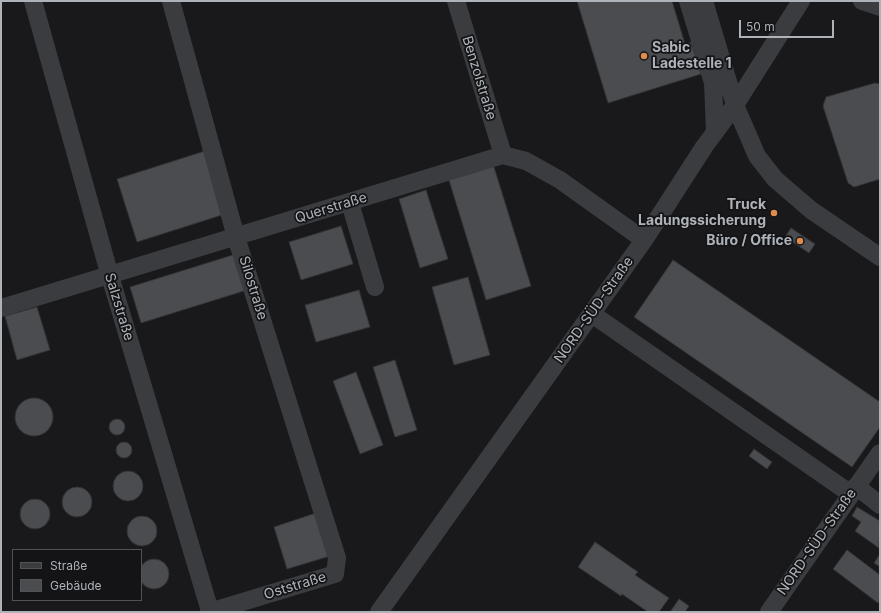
<!DOCTYPE html>
<html>
<head>
<meta charset="utf-8">
<style>
  body { margin:0 }
  #map { position:relative; width:881px; height:613px; overflow:hidden; background:#19191b; font-family:Inter,sans-serif }
  canvas { display:block }
  .frame { position:absolute; inset:0; border:2px solid #adb3b9; pointer-events:none }
  .legend { position:absolute; left:12px; top:549px; width:130px; height:52px; box-sizing:border-box; background:#141416; border:1px solid #515457; margin:0; padding:5px 7px; list-style:none; font-size:12px; color:#adb3b9 }
  .legend li { display:flex; align-items:center; gap:8px; height:20px }
  .legend b { width:20px; border:1px solid #515457 }
  .scale { position:absolute; left:739px; top:20px; width:95px; height:18px; box-sizing:border-box; border:2px solid #adb3b9; border-top:0; padding-left:5px; font-size:12px; line-height:14px; white-space:nowrap; color:#adb3b9; -webkit-text-stroke:3px #141416; paint-order:stroke }
</style>
</head>
<body>
<div id="map">
<canvas width="881" height="613"></canvas>
<div class="frame"></div>
<ul class="legend">
<li><b style="height:5px;background:#3a3c3f"></b>Straße</li>
<li><b style="height:11px;background:#4b4c4f"></b>Gebäude</li>
</ul>
<div class="scale">50 m</div>
</div>
<script>
const ctx = document.querySelector('canvas').getContext('2d');
ctx.lineJoin = 'round';
function fill(path, color) { ctx.fillStyle = color; ctx.fill(path, 'evenodd'); }
const shape = rows => new Path2D(rows.map(r => 'M' + r).join(''));
function trace(path, color, width, dash) { ctx.strokeStyle = color; ctx.lineWidth = width; ctx.lineCap = dash ? 'butt' : 'round'; ctx.setLineDash(dash || []); ctx.stroke(path); }
function label(font, color, halo, rows, align = 'center') {
  ctx.font = font + ' Inter,sans-serif'; ctx.lineWidth = 3.5; ctx.setLineDash([]); ctx.textBaseline = 'middle'; ctx.strokeStyle = halo; ctx.fillStyle = color; for (const [text, x, y, turn = 0] of rows) {
    ctx.save(); ctx.translate(x, y); ctx.rotate((+turn || 0) * Math.PI / 180); ctx.textAlign = isNaN(turn) ? turn : align; if (halo) ctx.strokeText(text, 0, 0); ctx.fillText(text, 0, 0); ctx.restore();
  }
}
const building = shape([
  [577,1,672,1,685,44,691,42,701,74,608,103,577,1],
  [875,83,880,84,880,179,854,187,848,183,823,106,826,97,875,83],
  [205,151,225,214,137,242,117,179,205,151],
  [493,164,531,286,486,300,448,177,493,164],
  [426,190,448,259,420,268,399,199,426,190],
  [341,226,353,264,301,280,289,242,341,226],
  [791,228,815,244,809,253,785,237,791,228],
  [236,254,247,290,141,323,130,287,236,254],
  [673,260,880,402,880,427,852,467,634,317,673,260],
  [468,277,490,355,454,365,432,287,468,277],
  [359,290,370,327,316,342,305,305,359,290],
  [37,307,50,350,17,360,5,316,37,307],
  [395,360,417,430,395,437,373,367,395,360],
  [356,372,383,445,360,454,333,381,356,372],
  '15 417a19 19 0 1 1 38 0a19 19 0 1 1-38 0Z',
  '109 427a8 8 0 1 1 16 0a8 8 0 1 1-16 0Z',
  '116 450a8 8 0 1 1 16 0a8 8 0 1 1-16 0Z',
  [754,449,772,462,767,469,749,456,754,449],
  '113 486a15 15 0 1 1 30 0a15 15 0 1 1-30 0Z',
  '62 502a15 15 0 1 1 30 0a15 15 0 1 1-30 0Z',
  '20 514a15 15 0 1 1 30 0a15 15 0 1 1-30 0Z',
  [857,507,880,521,879,548,855,531,861,522,852,516,857,507],
  [316,513,330,556,287,569,274,527,316,513],
  '127 531a15 15 0 1 1 30 0a15 15 0 1 1-30 0Z',
  [595,542,638,572,635,575,669,598,659,612,648,612,622,594,621,596,578,567,595,542],
  [847,550,880,575,880,600,878,603,833,569,847,550],
  [880,554,880,567,874,563,880,554],
  '139 574a15 15 0 1 1 30 0a15 15 0 1 1-30 0Z',
  [679,599,689,606,685,612,670,612,679,599]
]);
fill(building, '#4b4c4f');
trace(building, '#333436', 1);
trace(shape([
  [33,1,110,276,210,611],
  [171,1,236,237,337,558,335,574,209,612],
  [456,1,503,155],
  [688,1,713,83,715,132],
  [704,1,735,105,757,156,775,179,811,210,880,257],
  [862,1,880,7],
  [350,203,375,287],
  [1,308,503,155,526,161,560,180,644,240],
  [592,314,851,494],
  [856,486,880,505],
  [379,612,644,240,704,147,735,105,801,1],
  [769,612,880,453]
]), '#3a3c3f', 18);
for (const [x, y, r, color] of [
  [644,56,4,"#de8c4d"],
  [774,213,4,"#de8c4d"],
  [800,241,4,"#de8c4d"]
]) { const dot = new Path2D(); dot.arc(x, y, r, 0, 2 * Math.PI); ctx.fillStyle = color; ctx.fill(dot); trace(dot, '#141416', 1.5); }
label('bold 14px', '#adb3b9', '#141416', [
  ["Sabic",652,48,"left"],
  ["Ladestelle 1",652,64,"left"],
  ["Truck",766,205],
  ["Ladungssicherung",766,221],
  ["Büro / Office",792,241]
], 'right');
label('14px', '#adb3b9', '#141416', [
  ["Benzolstraße",479,78,73],
  ["Querstraße",331,208,-17],
  ["Silostraße",253,288,73],
  ["Salzstraße",119,307,73],
  ["NORD-SÜD-Straße",594,310,-55],
  ["NORD-SÜD-Straße",817,542,-55],
  ["Oststraße",295,586,-17]
]);
</script>
</body>
</html>
